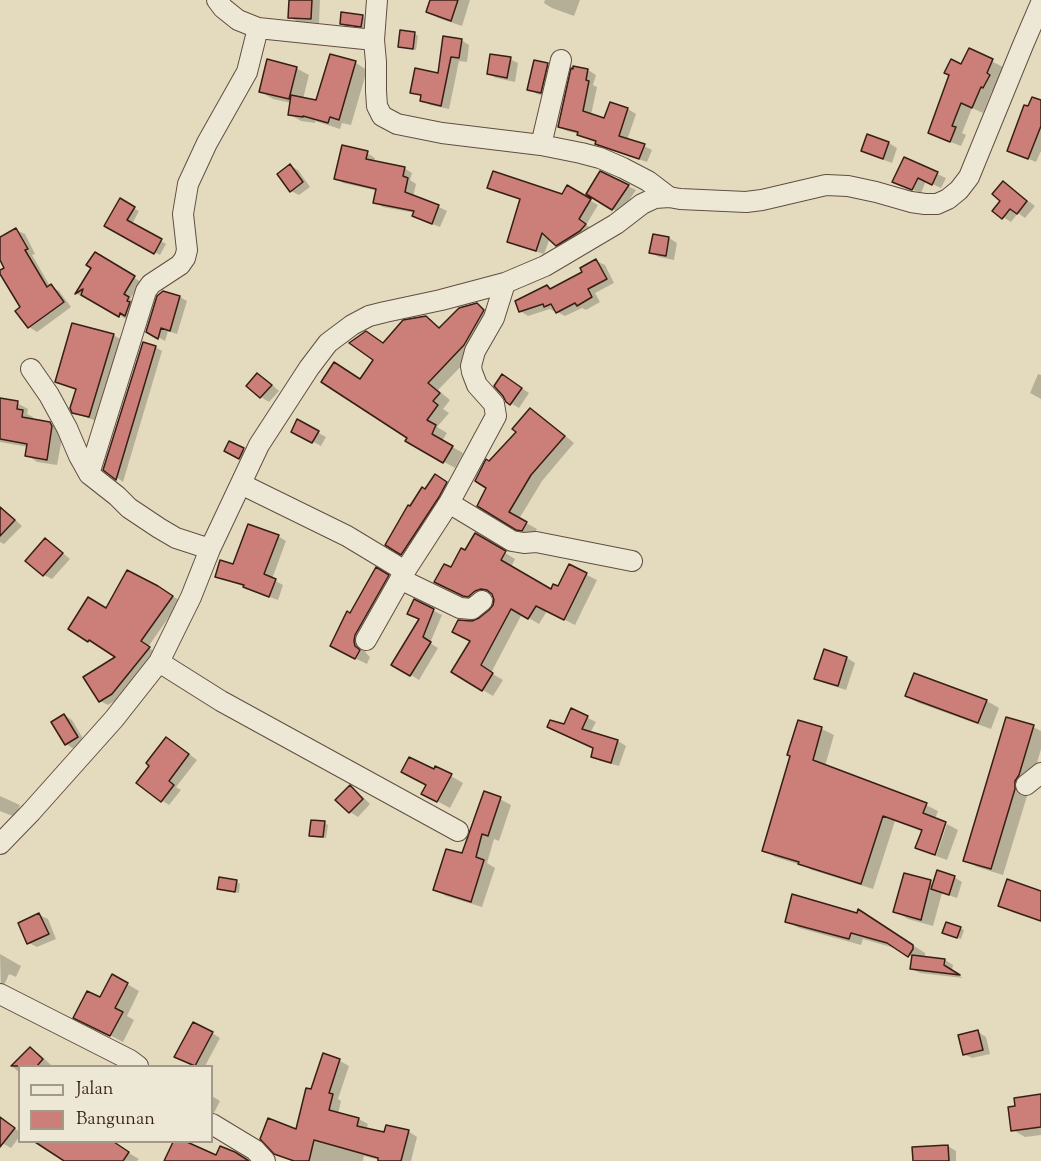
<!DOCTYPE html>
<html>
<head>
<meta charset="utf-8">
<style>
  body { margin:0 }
  #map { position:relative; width:1041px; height:1161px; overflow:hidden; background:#e4dbbf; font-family:"Sorts Mill Goudy",serif }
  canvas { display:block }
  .legend { position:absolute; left:18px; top:1065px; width:195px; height:78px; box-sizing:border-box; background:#ede8d5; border:2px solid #a49888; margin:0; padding:8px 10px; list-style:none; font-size:18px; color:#371f15 }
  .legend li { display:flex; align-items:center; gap:12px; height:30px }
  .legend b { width:30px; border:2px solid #a49888 }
</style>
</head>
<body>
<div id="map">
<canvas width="1041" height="1161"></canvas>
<ul class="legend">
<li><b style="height:8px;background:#ede8d5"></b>Jalan</li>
<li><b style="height:16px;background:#cb7f78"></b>Bangunan</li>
</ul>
</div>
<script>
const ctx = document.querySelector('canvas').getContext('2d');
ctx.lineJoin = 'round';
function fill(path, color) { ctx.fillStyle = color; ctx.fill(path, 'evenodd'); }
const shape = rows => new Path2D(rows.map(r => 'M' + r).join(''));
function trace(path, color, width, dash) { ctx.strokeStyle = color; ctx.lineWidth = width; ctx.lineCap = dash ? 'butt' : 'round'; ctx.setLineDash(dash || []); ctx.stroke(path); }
fill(shape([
  [291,0,320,0,319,23,298,22,290,17],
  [431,0,470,0,462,26,438,18,427,12],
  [545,0,580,0,574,16,552,8,544,3],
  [362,16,370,21,369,30,349,28,341,24],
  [415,34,418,36,416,50,403,48,400,46],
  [461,40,469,45,467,62,459,61,449,109,430,105,421,100,422,97,412,92,439,75],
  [970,50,1003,67,997,80,1000,82,995,93,992,91,983,113,972,108,962,133,966,135,961,146,940,138,930,132],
  [331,55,356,63,367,70,351,125,342,123,340,129,315,121,315,123,301,121,289,114,291,103,273,99,261,92,296,68,309,75,303,99,317,102],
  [510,59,518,63,515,82,496,78,488,74],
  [547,64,555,69,549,97,537,94,529,89],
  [588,70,596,75,593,85,597,87,591,115,605,120,611,104,628,109,636,114,627,140,644,146,652,150,647,162,605,148,597,143,587,139,579,135,579,134,567,131,559,127],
  [1041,102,1041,151,1036,162,1017,154,1029,108],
  [868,136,889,143,897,148,892,163,871,155,863,151],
  [367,153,375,158,374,162,404,168,412,173,410,180,416,184,413,197,439,207,447,211,440,227,422,220,414,216,415,213,383,207,375,202,378,191,343,183,335,178],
  [905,159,946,178,941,188,926,181,921,193,894,182],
  [290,166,298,170,310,187,299,195,291,191],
  [1003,183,1011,188,1035,206,1025,218,1018,213,1011,222,1003,217],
  [628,186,636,190,620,214,613,209],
  [568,187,598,205,586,225,593,229,565,249,550,238,544,254,517,246,509,241,521,200,497,192,489,188,562,196],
  [120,201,139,211,132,224,166,244,160,255,106,226],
  [16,230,25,234,35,254,32,255,50,286,59,291,71,307,37,332,29,327,0,257,0,238],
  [669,238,677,243,674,260,659,257,651,253],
  [95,254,141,282,130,299,135,302,133,318,127,316,126,319,85,296,83,297,77,294,93,267],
  [596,261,605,265,614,283,595,293,600,302,586,310,582,308,565,316,557,312,556,309,553,311,550,309,528,316,520,311,547,286,552,289,584,272],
  [180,297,187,301,177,334,168,331,165,341,148,331],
  [476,305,488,311,475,352,438,390,450,400,443,409,449,413,437,427,447,433,442,441,463,453,455,468,407,441,409,437,361,380,384,344,425,317,441,328],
  [113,335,121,339,97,421,82,416,73,411,77,390,64,386,56,381],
  [155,347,162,351,123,482,105,469],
  [1038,374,1041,375,1041,399,1030,393],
  [258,375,266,379,279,391,269,402,261,397,248,386],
  [511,381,529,393,519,408,507,401],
  [0,400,17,403,28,409,27,414,33,417,33,420,49,423,61,430,63,433,57,465,37,462,27,455,28,447,0,442],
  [530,410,541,416,574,443,542,481,519,519,537,529,533,536,528,535,479,505,488,487,489,463,518,432],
  [298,422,326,437,321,446,293,431],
  [229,443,247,451,243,459,226,451],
  [435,476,457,489,412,559,387,545,410,508,426,491],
  [0,506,22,526,4,544,0,542],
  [476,535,515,559,511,567,551,591,558,588,569,566,597,580,575,625,547,611,539,624,522,614,491,673,503,680,493,696,453,672,472,641,471,622,479,620,495,605,494,595,491,595,480,602,475,602,447,588,452,569,466,552],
  [278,536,286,541,272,579,283,585,278,600,253,591,245,587,225,580,217,576,234,566],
  [53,545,70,559,52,579,44,575],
  [376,570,399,583,364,648,366,653,370,657,367,664,342,652,351,615],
  [167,592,180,601,148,647,156,653,120,698,108,705,100,701,117,657,97,644,96,645,70,629,106,610],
  [415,601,442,615,430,643,438,648,419,680,393,664,420,620,409,614],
  [825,651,847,658,855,663,846,690,824,683,816,678],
  [915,675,987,701,999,708,991,729,919,703,907,696],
  [572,710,596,722,590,733,618,741,626,746,619,766,600,761,592,756,595,748,565,726],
  [64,715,72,720,85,742,74,749,66,744],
  [799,722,822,729,834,735,825,766,926,805,938,811,935,819,944,823,933,855,917,847,923,832,895,821,873,889,812,870,804,866,775,857,763,850,792,756],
  [1033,727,1041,731,1041,749,1031,783,1027,789,1027,796,1003,875,977,867,965,860],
  [174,743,197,760,176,787,181,790,169,805,161,800,151,765],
  [434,771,451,776,463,783,450,808,435,800],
  [350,787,358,792,370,804,358,817,350,812],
  [0,796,20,805,15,817,0,811],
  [500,799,511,805,499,841,494,839,487,863,495,868,482,907,446,896,435,889,463,855],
  [324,823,328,825,326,838,314,837,310,835],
  [947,824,958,830,947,860,936,856],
  [905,875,934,884,954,877,962,882,957,898,942,893,933,926,908,919,895,911],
  [221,878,237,882,240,884,239,893,222,890],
  [1041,893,1041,922,1012,912,999,905],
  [39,915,48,919,56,939,37,947,29,943],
  [871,918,925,953,925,958,945,960,953,965,952,971,963,978,920,973,912,969,913,958,898,949,863,939,861,945,799,928,786,921],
  [960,928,964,930,961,939,947,935],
  [0,954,21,966,16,977,9,974,1,992],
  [127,984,139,991,127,1016,134,1020,123,1042,88,1024,101,999],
  [978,1032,986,1037,990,1054,972,1058,964,1054],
  [212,1033,220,1038,205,1066,195,1066,176,1056],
  [30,1049,38,1053,51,1065,49,1066,20,1066,20,1073,13,1067],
  [324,1055,340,1061,349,1066,338,1099,341,1101,338,1114,359,1119,368,1124,366,1130,385,1134,408,1131,417,1137,411,1161,379,1161,379,1160,364,1156,363,1161,293,1161,275,1152,297,1131],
  [212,1096,220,1101,212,1117],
  [1041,1096,1041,1135,1025,1137,1013,1130],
  [0,1119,20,1132,20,1136,11,1148,0,1142],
  [48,1142,79,1142,86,1146,88,1142,104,1142,118,1151,120,1148,139,1159,137,1161,66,1161,45,1146],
  [948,1146,956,1151,956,1161,914,1161]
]), '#0003');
const building = shape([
  [289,0,312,0,311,19,288,18,289,0],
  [430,0,458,0,451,21,426,12,430,0],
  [341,12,363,15,361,27,340,24,341,12],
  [400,30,415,32,413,49,398,47,400,30],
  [443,36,462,39,459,58,451,57,441,106,420,101,421,95,410,93,415,68,438,73,443,36],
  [969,48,993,59,987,73,990,75,983,88,981,87,972,108,961,103,952,126,956,127,950,142,928,133,949,75,944,73,951,59,961,64,969,48],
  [330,54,356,61,339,120,330,117,328,123,303,116,303,117,288,115,291,95,316,100,330,54],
  [490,54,511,57,507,78,487,74,490,54],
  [267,59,297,67,289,99,259,92,267,59],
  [534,60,548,63,541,93,527,90,534,60],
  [573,66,588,69,586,80,589,81,583,111,604,118,610,102,628,108,619,136,645,144,639,159,595,144,596,141,577,135,578,132,558,127,571,68,573,69,573,66],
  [1032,97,1041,100,1041,126,1028,159,1007,151,1024,105,1028,106,1032,97],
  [867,134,889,142,883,159,861,151,867,134],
  [342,145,368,151,366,159,405,167,403,176,408,178,405,192,439,205,432,224,412,216,414,211,373,203,376,189,334,179,342,145],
  [904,157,938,172,932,185,918,178,912,190,892,182,904,157],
  [290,164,303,182,290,192,277,174,290,164],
  [493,171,562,194,567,185,591,199,579,219,586,224,580,231,556,246,542,233,536,251,507,242,520,199,487,188,493,171],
  [600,171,629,185,612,210,586,194,600,171],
  [1003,181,1027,201,1017,214,1010,209,1002,219,992,211,1000,201,992,194,1003,181],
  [120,198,135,207,127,220,162,239,154,254,104,226,120,198],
  [16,228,28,249,25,250,47,287,51,284,64,302,28,328,15,311,20,307,0,274,0,270,4,268,0,260,0,237,16,228],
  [653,234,669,237,666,256,649,253,653,234],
  [95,252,135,276,124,294,129,297,127,301,130,302,125,316,120,313,119,317,81,295,83,289,75,294,91,268,86,265,95,252],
  [596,259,607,279,588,289,592,297,577,306,575,303,556,313,551,304,544,307,543,304,519,312,515,301,547,285,550,289,565,281,582,272,580,268,596,259],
  [163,291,180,296,170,331,161,328,158,339,146,332,157,296,163,291],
  [477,303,484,310,464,345,428,383,440,393,433,401,438,405,427,420,436,425,432,434,453,446,443,463,405,441,407,438,321,382,334,362,360,379,373,360,349,343,366,331,383,343,403,320,426,316,439,328,459,308,477,303],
  [72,323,114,334,89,417,72,413,70,408,76,389,55,382,72,323],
  [143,342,156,346,116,480,103,470,143,342],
  [257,373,272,385,260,398,246,386,257,373],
  [502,374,522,388,510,405,506,402,503,396,494,386,502,374],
  [0,398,18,401,17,409,23,410,22,417,50,422,52,426,47,460,25,456,27,444,0,439,0,398],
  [530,408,565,436,531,475,509,512,527,522,522,531,516,530,477,506,486,488,475,481,486,459,489,461,516,432,512,429,530,408],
  [297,419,319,431,312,443,291,432,297,419],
  [229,441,244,448,239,459,224,451,229,441],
  [435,474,447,482,439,497,401,555,385,545,408,505,410,506,422,487,425,489,435,474],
  [0,507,15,520,0,536,0,507],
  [248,524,279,535,264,574,276,579,269,597,243,587,244,585,215,577,220,560,233,564,248,524],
  [475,533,506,551,501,560,551,589,553,584,558,586,569,564,587,573,564,620,536,606,528,619,511,609,481,665,493,673,482,691,451,672,470,641,452,632,458,620,472,621,479,618,489,610,493,605,494,600,492,594,487,590,481,589,475,591,468,597,463,596,434,582,444,564,451,567,461,548,465,550,475,533],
  [45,538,63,553,43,576,25,561,45,538],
  [376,567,389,575,355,635,354,641,355,646,360,650,355,659,330,646,347,611,350,613,376,567],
  [127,570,158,586,173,596,141,641,150,647,112,694,99,702,83,677,115,657,89,640,88,642,68,629,88,597,106,608,127,570],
  [414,599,434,609,423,637,431,642,410,676,391,665,419,619,407,614,414,599],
  [824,649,847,657,838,686,814,679,824,649],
  [914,673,987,700,978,723,905,696,914,673],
  [571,708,588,716,582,729,618,740,611,763,591,757,593,748,547,727,550,720,564,724,571,708],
  [64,714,78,737,65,745,51,722,64,714],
  [1006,717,1034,725,1019,775,1015,781,1015,789,991,869,963,861,1006,717],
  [798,720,822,727,813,760,927,803,923,813,946,822,935,855,915,848,922,830,883,816,861,884,798,864,799,862,762,851,790,756,787,755,798,720],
  [166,737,189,754,169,781,174,785,161,802,136,783,149,766,146,763,166,737],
  [409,757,434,769,435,766,452,774,437,802,421,794,426,785,401,772,409,757],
  [350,785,363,799,349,813,335,800,350,785],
  [484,791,501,797,488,836,482,834,476,857,484,860,471,902,433,890,446,849,462,853,484,791],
  [311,820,325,821,323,837,309,836,311,820],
  [937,870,955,876,949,895,931,889,937,870],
  [904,873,931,880,921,920,893,912,904,873],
  [219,877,237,880,235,892,217,889,219,877],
  [1007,879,1041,891,1041,921,998,906,1007,879],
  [792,894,857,913,858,909,913,945,913,949,908,957,887,943,851,933,849,939,785,922,792,894],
  [39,913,49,934,27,944,18,923,39,913],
  [946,922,961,927,957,938,942,933,946,922],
  [912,955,945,959,944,965,960,975,910,969,912,955],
  [112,974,128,983,115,1008,123,1012,110,1036,73,1018,87,991,100,997,112,974],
  [193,1022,213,1032,195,1066,174,1057,193,1022],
  [978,1030,983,1050,963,1055,958,1035,978,1030],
  [30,1047,43,1059,37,1066,11,1066,30,1047],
  [323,1053,340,1059,329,1093,333,1094,329,1110,359,1118,357,1126,384,1132,386,1125,409,1130,401,1161,378,1161,378,1158,314,1140,309,1161,294,1161,274,1154,260,1139,268,1118,296,1129,306,1088,311,1089,323,1053],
  [1041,1094,1041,1127,1011,1131,1008,1107,1015,1106,1014,1098,1041,1094],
  [0,1117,15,1128,0,1147,0,1117],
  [35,1142,114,1142,129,1152,123,1161,64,1161,35,1142],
  [173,1142,187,1142,216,1155,220,1146,235,1152,249,1161,164,1161,173,1142],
  [948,1145,949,1161,913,1161,912,1147,948,1145]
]);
fill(building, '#cb7f78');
trace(building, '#371f15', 1.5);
const minor = shape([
  [217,0,223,8,238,20,258,28,374,40],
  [377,0,374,40,376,62,376,91,377,106,382,116,397,124,442,133,541,145,581,153,600,158,623,168,648,181,669,197],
  [541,145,561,60],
  [31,369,49,395,67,428,79,456,89,474,117,496,129,508,159,528,176,538,210,549],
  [89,474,146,291,151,284,180,265,185,258,187,250,183,214,188,184,207,143,247,72,258,28],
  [241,484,347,536,405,571],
  [449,503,512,541,524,543,536,542,632,561],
  [400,579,460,608,472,609,482,601],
  [366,640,405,571,449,503,496,416,494,404,477,385,472,372,471,366,475,351,494,318,505,283],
  [159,662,221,701,458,831],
  [1026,785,1041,773],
  [0,844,31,812,114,719,159,662,191,597,210,549,259,445,309,368,328,343,352,325,369,316,385,312,441,300,505,283,545,266,616,224,642,204,655,198,669,197,680,199,746,202,762,200,826,185,848,186,876,192,911,202,925,204,937,204,948,199,959,190,969,177,1023,45,1041,3],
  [0,994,130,1060,138,1066],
  [212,1124,255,1150,265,1161]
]);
trace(minor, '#624e40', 22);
trace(minor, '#ede8d5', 20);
</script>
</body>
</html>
